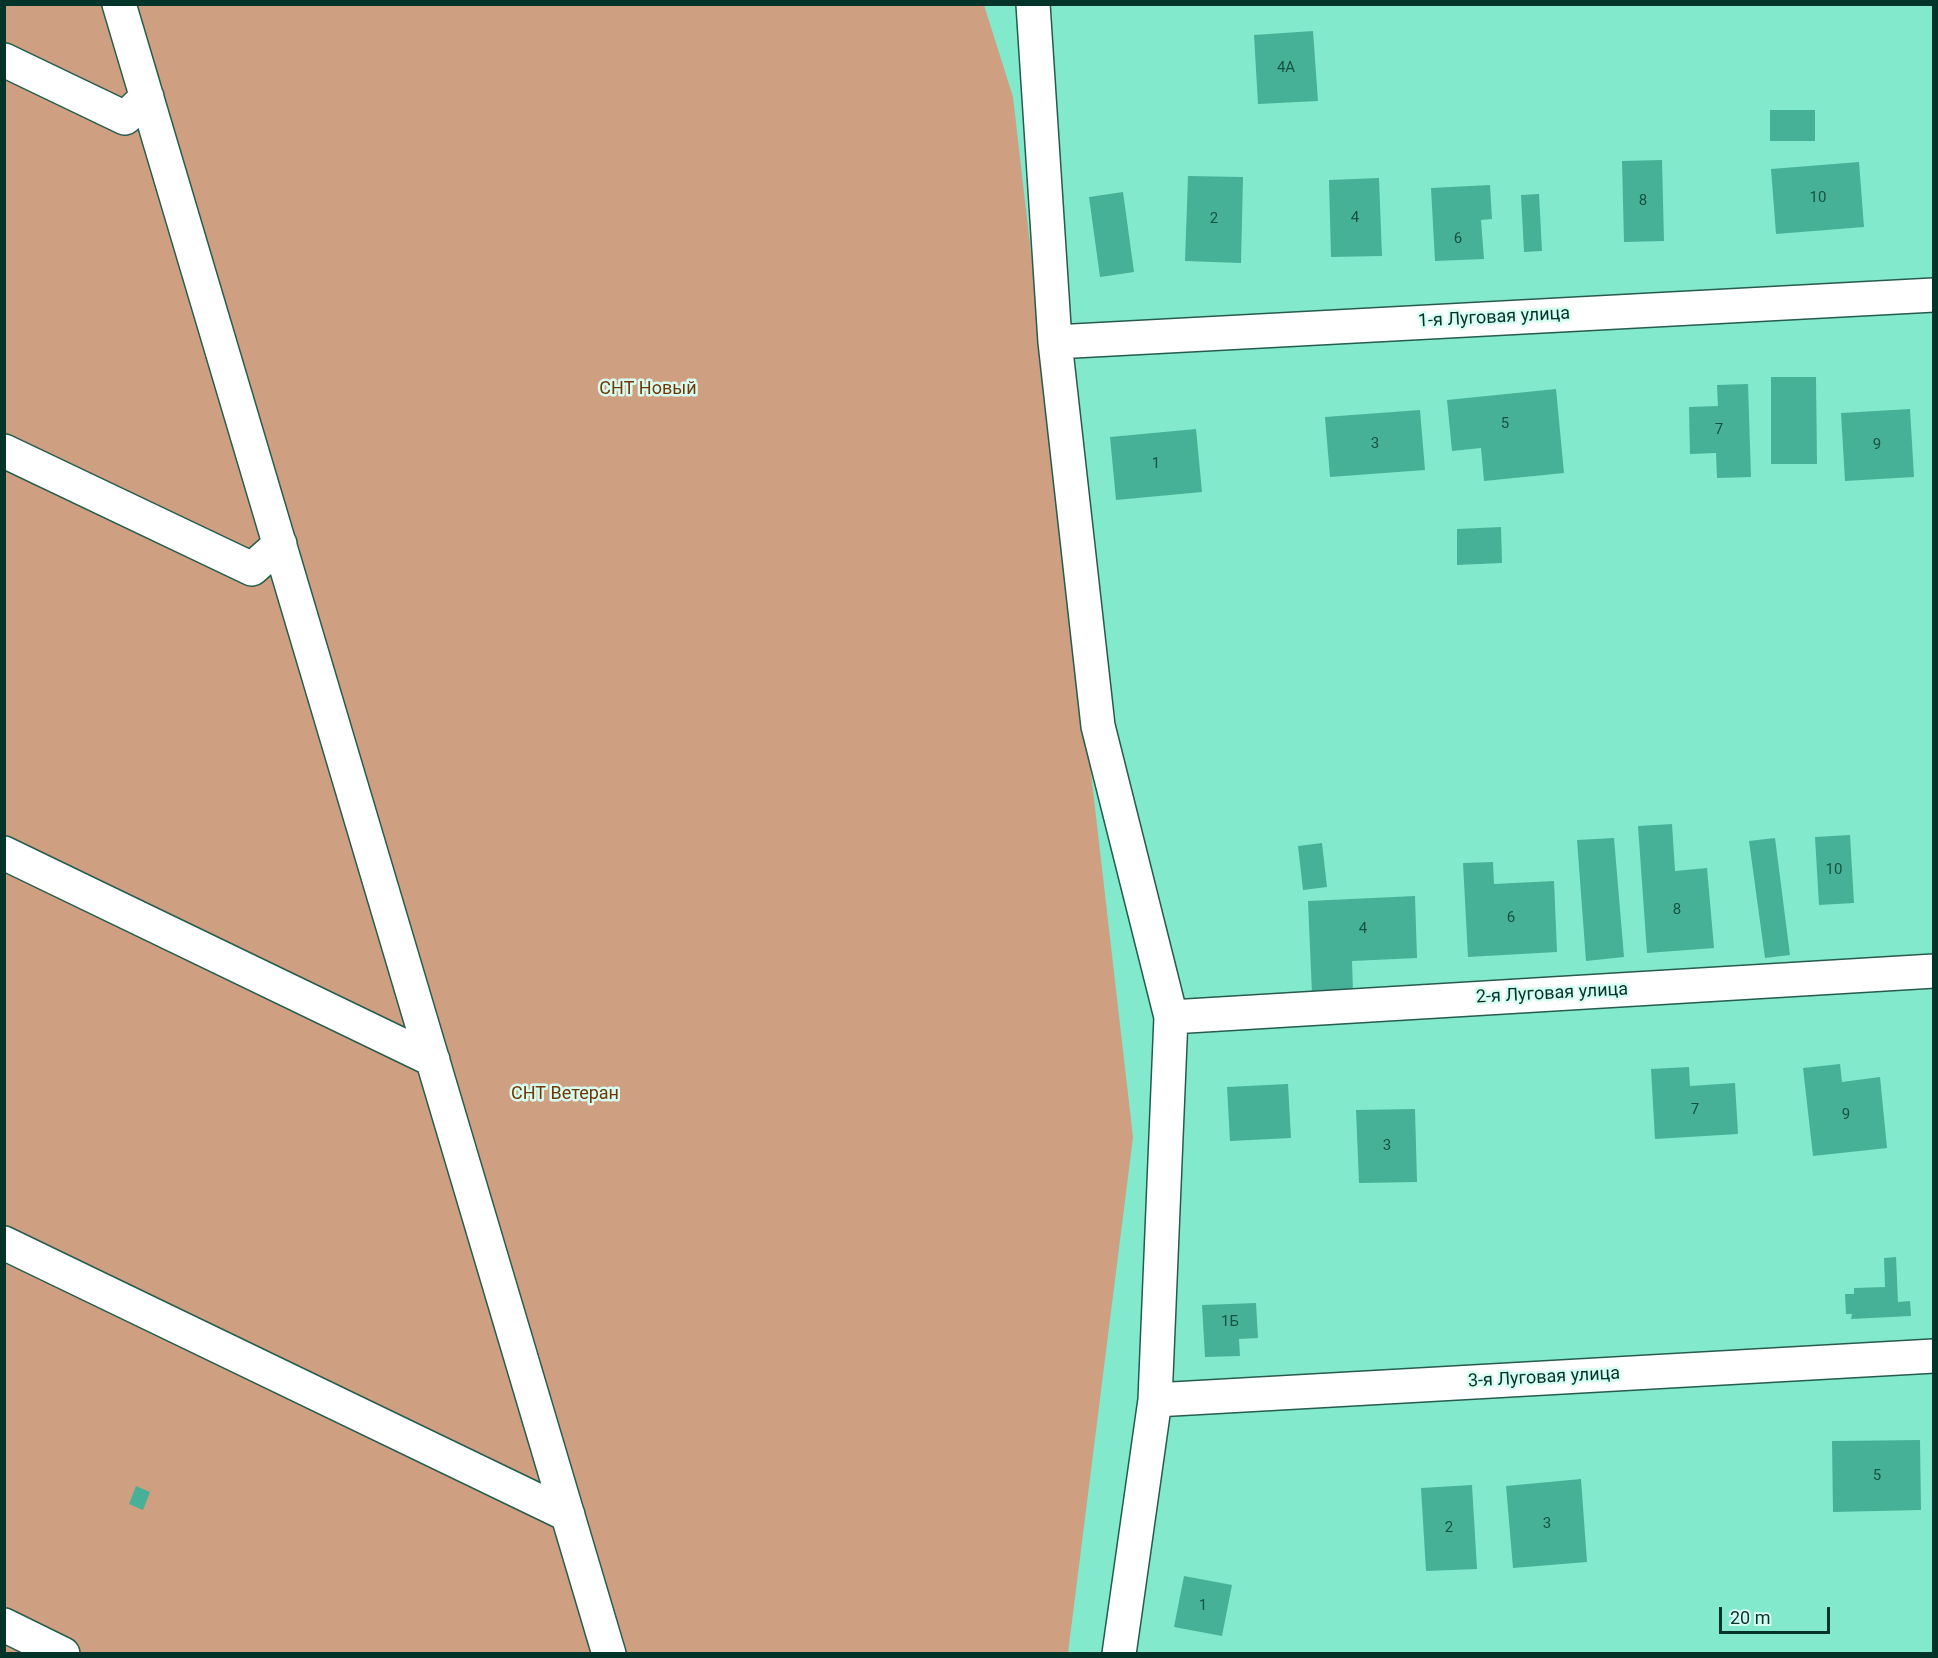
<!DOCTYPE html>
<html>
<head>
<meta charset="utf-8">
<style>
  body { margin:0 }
  #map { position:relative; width:1938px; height:1658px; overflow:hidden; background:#82e9cd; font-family:Roboto,sans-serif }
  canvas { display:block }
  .frame { position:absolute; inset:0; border:6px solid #033429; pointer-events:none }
  .scale { position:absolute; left:1719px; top:1607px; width:111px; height:27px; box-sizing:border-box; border:3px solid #033429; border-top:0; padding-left:8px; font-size:18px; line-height:21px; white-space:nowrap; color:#033429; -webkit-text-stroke:4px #d7fdf1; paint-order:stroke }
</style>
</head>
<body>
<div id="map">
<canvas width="1938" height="1658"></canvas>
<div class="frame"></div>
<div class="scale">20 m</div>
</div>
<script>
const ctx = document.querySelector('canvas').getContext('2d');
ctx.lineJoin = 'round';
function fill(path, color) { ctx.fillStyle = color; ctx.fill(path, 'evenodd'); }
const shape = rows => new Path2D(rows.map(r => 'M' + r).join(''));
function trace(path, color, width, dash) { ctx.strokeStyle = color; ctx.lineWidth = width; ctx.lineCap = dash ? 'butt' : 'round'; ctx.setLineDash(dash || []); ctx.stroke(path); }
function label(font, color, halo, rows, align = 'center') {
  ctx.font = font + ' Roboto,sans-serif'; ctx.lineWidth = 5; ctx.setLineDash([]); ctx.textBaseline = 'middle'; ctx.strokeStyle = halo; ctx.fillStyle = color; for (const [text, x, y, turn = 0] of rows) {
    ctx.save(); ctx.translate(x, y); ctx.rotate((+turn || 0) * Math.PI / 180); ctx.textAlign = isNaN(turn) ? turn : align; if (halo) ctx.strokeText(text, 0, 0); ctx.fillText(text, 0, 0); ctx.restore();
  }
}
fill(shape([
  [5,5,984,5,1013,97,1133,1137,1068,1653,5,1654]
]), '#ce9f81');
fill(shape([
  [1313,31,1318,101,1258,104,1254,35],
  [1770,110,1815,110,1815,141,1770,141],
  [1662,160,1664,241,1624,242,1622,161],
  [1859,162,1864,227,1776,234,1771,169],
  [1188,176,1243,177,1241,263,1185,261],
  [1379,178,1382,256,1331,257,1329,180],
  [1490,185,1492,219,1481,220,1484,259,1435,261,1431,188],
  [1123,192,1134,272,1100,277,1089,197],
  [1539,194,1542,251,1524,252,1521,195],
  [1771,377,1816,377,1817,464,1771,464],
  [1748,384,1751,477,1717,478,1716,453,1690,454,1689,407,1718,406,1717,385],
  [1556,389,1564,473,1484,481,1481,448,1452,451,1447,400],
  [1910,409,1914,477,1845,481,1841,413],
  [1420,410,1425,470,1330,477,1325,417],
  [1196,429,1202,492,1116,500,1110,437],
  [1501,527,1502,563,1457,565,1457,529],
  [1672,824,1675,871,1707,868,1714,948,1647,953,1638,826],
  [1850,835,1854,903,1819,905,1815,837],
  [1614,838,1624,957,1586,961,1577,840],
  [1775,838,1790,955,1765,958,1749,841],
  [1322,843,1327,887,1303,890,1298,846],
  [1493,862,1494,884,1554,881,1557,952,1468,957,1463,863],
  [1415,896,1417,958,1352,961,1353,992,1312,994,1308,901],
  [1840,1064,1842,1082,1880,1077,1887,1148,1813,1156,1803,1068],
  [1689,1067,1690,1086,1735,1083,1738,1134,1655,1139,1651,1069],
  [1288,1084,1291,1138,1230,1141,1227,1087],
  [1415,1109,1417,1182,1359,1183,1356,1110],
  [1896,1257,1898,1302,1910,1301,1911,1316,1851,1319,1852,1314,1846,1314,1845,1294,1854,1294,1854,1288,1885,1287,1884,1258],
  [1256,1303,1258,1338,1239,1339,1240,1356,1205,1357,1202,1305],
  [1920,1440,1921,1510,1833,1512,1832,1441],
  [1581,1479,1587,1562,1513,1568,1506,1486],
  [1472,1485,1477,1569,1426,1571,1421,1488],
  [136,1486,150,1492,143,1510,129,1504],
  [1184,1576,1232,1585,1222,1636,1174,1627]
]), '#47b197');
const minor = shape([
  [119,4,609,1654],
  [1033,4,1055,342,1098,726,1171,1017,1155,1400,1119,1654],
  [4,60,125,118,147,97],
  [1055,342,1934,295],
  [4,451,252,569,280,544],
  [4,853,433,1060],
  [1171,1017,1934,971],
  [4,1243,568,1515],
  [1155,1400,1934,1356],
  [4,1625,63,1654]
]);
trace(minor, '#255c4e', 36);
trace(minor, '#fff', 33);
label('15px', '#145344', null, [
  ["4А",1286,68],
  ["10",1818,198],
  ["8",1643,201],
  ["4",1355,218],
  ["2",1214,219],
  ["6",1458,239],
  ["5",1505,424],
  ["7",1719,430],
  ["3",1375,444],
  ["9",1877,445],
  ["1",1156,464],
  ["10",1834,870],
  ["8",1677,910],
  ["6",1511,918],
  ["4",1363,929],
  ["7",1695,1110],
  ["9",1846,1115],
  ["3",1387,1146],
  ["1Б",1230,1322],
  ["5",1877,1476],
  ["3",1547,1524],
  ["2",1449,1528],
  ["1",1203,1606]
]);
label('18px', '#033429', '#d7fdf1', [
  ["1-я Луговая улица",1494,318,-3],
  ["2-я Луговая улица",1552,994,-3],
  ["3-я Луговая улица",1544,1378,-3]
]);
label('18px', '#713704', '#d7fdf1', [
  ["СНТ Новый",648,389],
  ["СНТ Ветеран",565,1094]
]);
</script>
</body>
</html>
